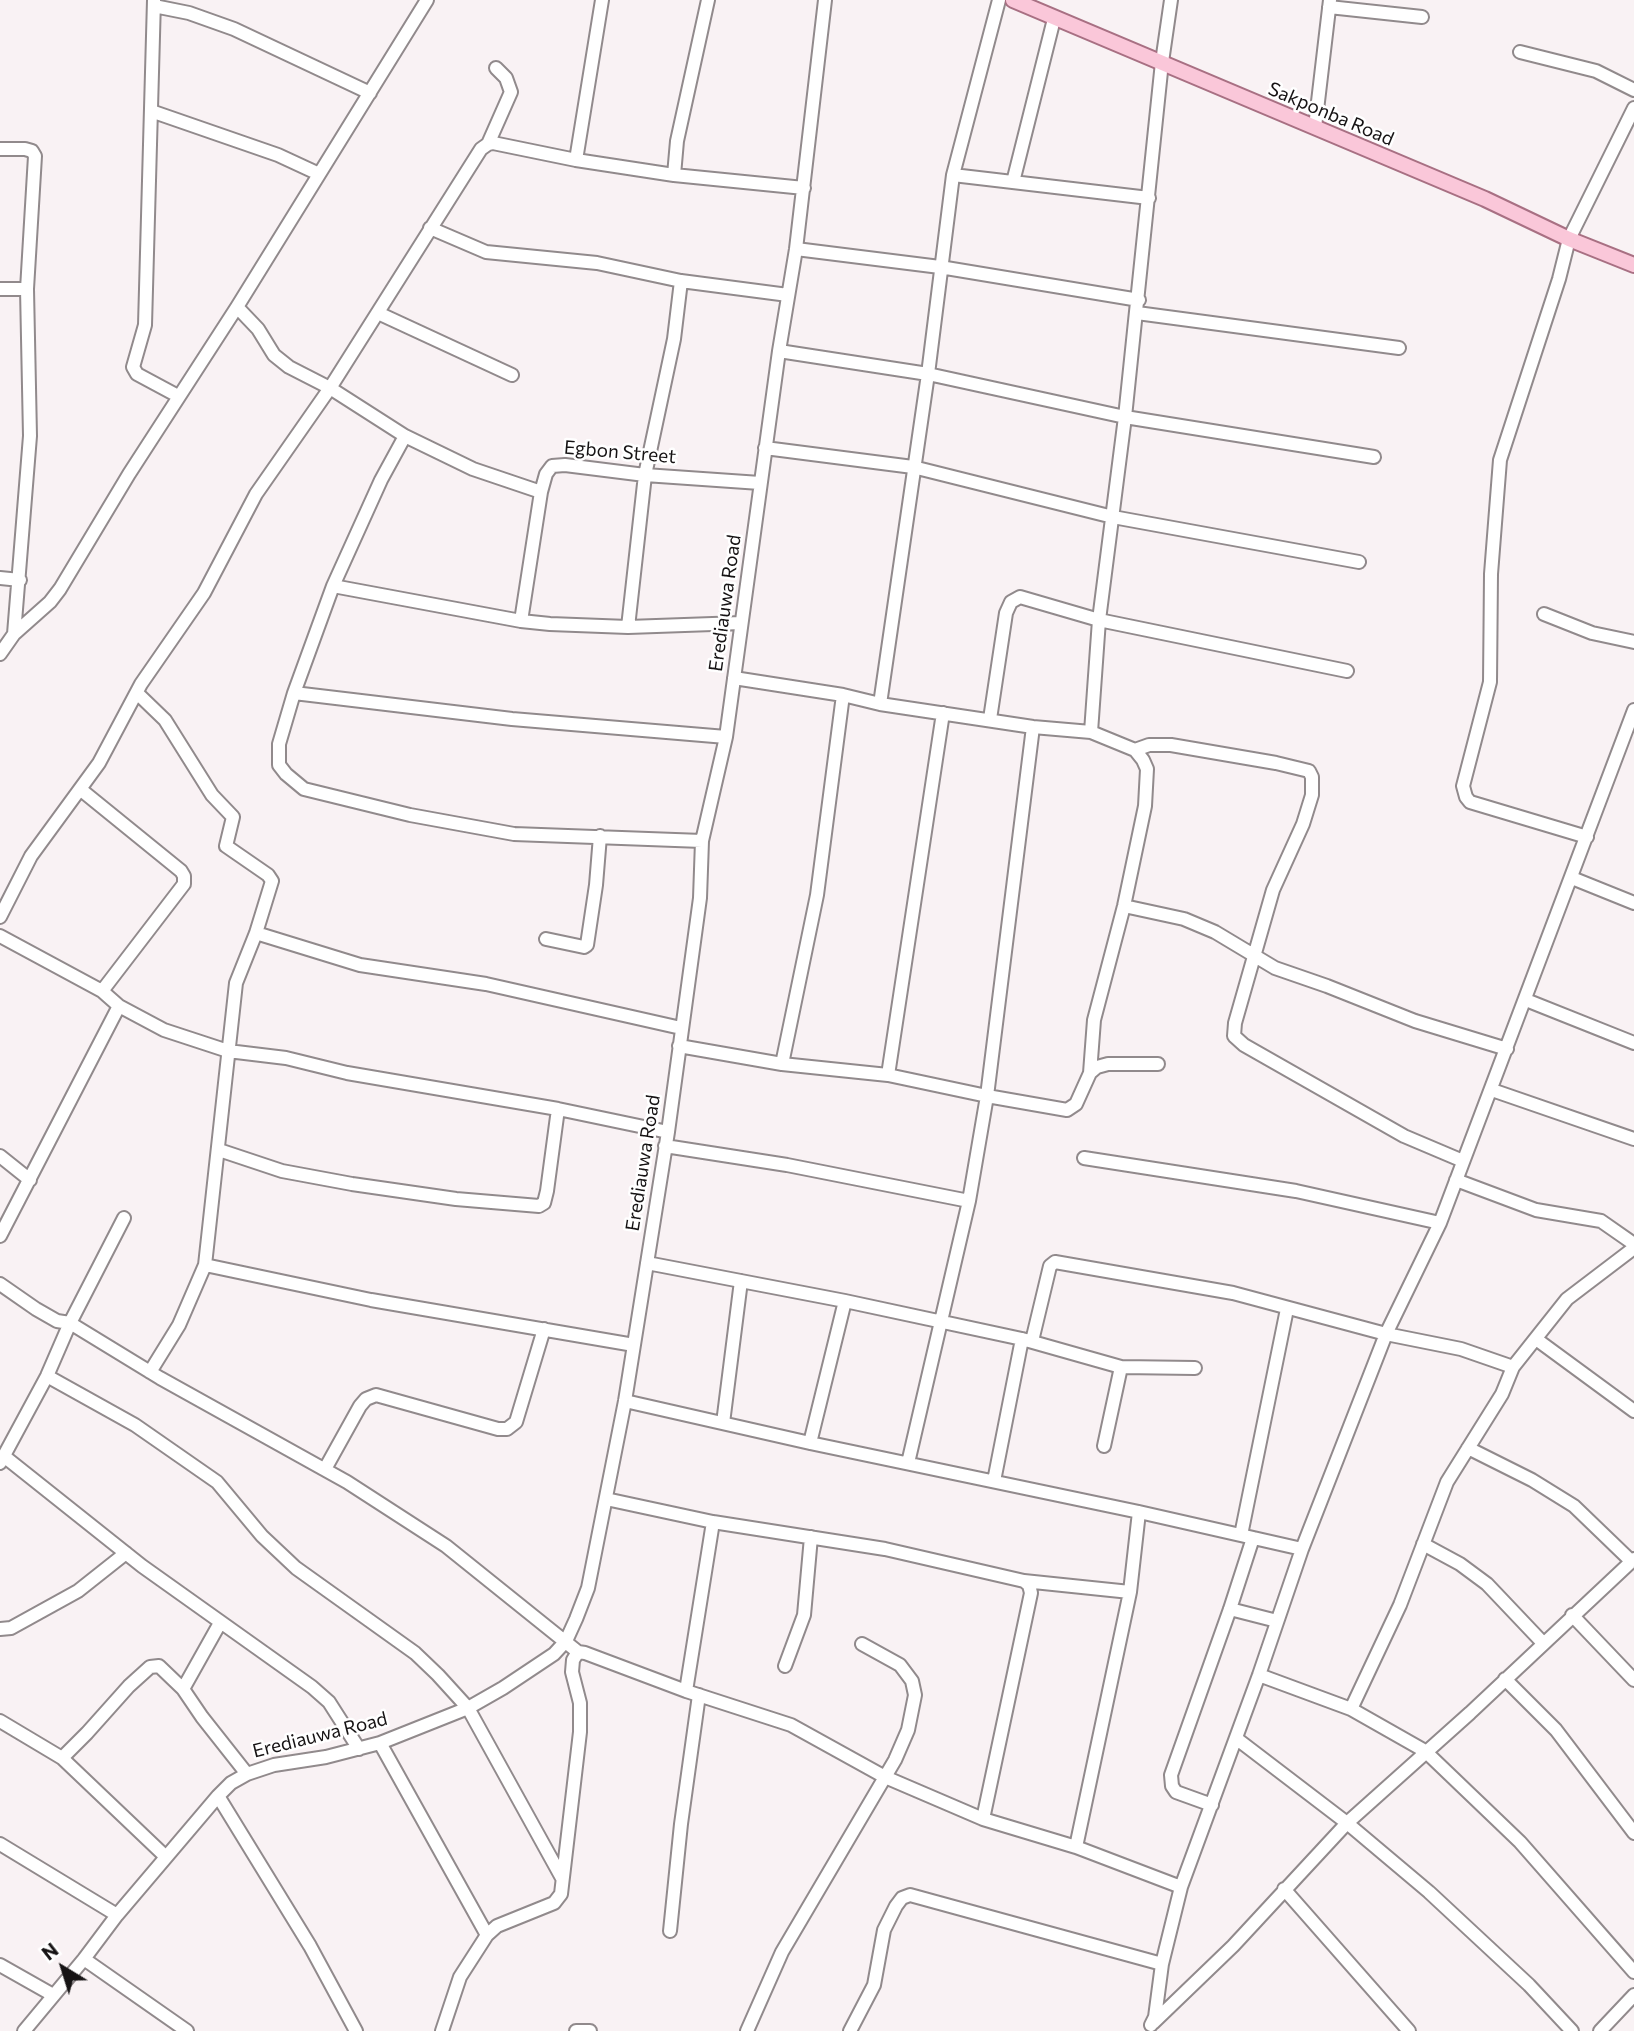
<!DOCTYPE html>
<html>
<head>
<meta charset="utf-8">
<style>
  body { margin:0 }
  #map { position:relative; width:1634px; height:2031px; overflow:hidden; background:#f9f2f4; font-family:Commissioner,sans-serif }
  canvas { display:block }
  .north { position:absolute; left:28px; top:1933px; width:70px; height:70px; -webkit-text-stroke:5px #fff; paint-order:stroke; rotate:322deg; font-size:19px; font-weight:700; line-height:28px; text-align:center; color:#161314 }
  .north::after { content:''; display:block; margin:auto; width:24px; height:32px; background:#161314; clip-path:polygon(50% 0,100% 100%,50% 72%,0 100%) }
</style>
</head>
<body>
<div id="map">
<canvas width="1634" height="2031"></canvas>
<div class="north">N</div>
</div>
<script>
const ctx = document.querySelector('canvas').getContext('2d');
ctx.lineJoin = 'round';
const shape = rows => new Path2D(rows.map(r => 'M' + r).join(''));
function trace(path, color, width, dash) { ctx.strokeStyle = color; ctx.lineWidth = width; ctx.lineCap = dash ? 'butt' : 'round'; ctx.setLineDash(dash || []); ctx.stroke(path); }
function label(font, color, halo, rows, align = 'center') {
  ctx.font = font + ' Commissioner,sans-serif'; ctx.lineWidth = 5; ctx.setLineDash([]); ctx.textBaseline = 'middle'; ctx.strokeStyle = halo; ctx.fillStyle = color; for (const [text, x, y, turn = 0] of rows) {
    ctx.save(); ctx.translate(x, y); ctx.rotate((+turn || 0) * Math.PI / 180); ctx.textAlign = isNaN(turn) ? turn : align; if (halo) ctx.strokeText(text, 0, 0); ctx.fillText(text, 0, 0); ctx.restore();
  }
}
const minor = shape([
  [154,0,145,325,133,367,137,374,178,396],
  [154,6,189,13,234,29,370,93],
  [1329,7,1422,17],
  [1520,52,1596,71,1634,90],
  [151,111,278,155,319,174],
  [1315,127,1330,0],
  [488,144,493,143,576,160,674,175,804,188],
  [0,149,25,149,32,151,35,156,27,289,30,436,14,634],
  [576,160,602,0],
  [674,175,677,141,708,0],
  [953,175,1149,198],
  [1013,182,1054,19],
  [430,228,486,252,597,263,681,281,788,295],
  [796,249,940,267,1139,300],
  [0,289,27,289],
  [237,307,258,329,274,355,289,367,330,388,405,436,473,469,541,492],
  [378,313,512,375],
  [1137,313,1399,348],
  [779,351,928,374,1125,417,1374,457],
  [405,436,381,480,333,586,294,693,279,744,279,765,286,774,304,789,410,815,514,834,702,841],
  [765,448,913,467,1113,517,1359,562],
  [0,578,20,580],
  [333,586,521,621,550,624,628,627,741,623],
  [1544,614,1592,633,1634,642],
  [521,621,541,492,546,474,552,466,565,465,645,475,760,483],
  [628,627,645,475,674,339,681,281],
  [0,654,14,634,50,602,60,589,129,474,237,307,427,0],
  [734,678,843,695,880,704,1033,727,1091,732,1099,620,1125,417,1162,62,1171,0],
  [137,693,165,720,212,795,233,817,226,846,268,875,272,881,256,933,236,983,205,1265,179,1325,150,1372],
  [294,693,512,719,726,737],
  [880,704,928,374,953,175,999,0],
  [990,719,1006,613,1011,602,1020,597,1099,620,1347,671],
  [1135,750,1149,745,1171,745,1276,763,1309,771,1312,777,1312,795,1303,824,1273,890,1235,1023,1234,1036,1244,1045,1404,1136,1463,1161],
  [80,789,181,871,184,876,184,884,102,991],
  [1587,837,1470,802,1466,797,1463,786,1490,682,1491,574,1500,460,1559,279,1569,239,1634,108],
  [1572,878,1634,903],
  [1124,906,1184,919,1215,932,1275,968,1327,986,1415,1021,1507,1049],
  [0,917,31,856,99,763,141,684,204,593,256,494,330,388,481,149,488,144,511,92,506,78,496,68],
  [256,933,360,965,486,984,681,1028],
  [0,936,102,991,119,1006,164,1030,228,1051,286,1058,347,1073,558,1109,668,1132],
  [546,939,584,947,587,945,596,885,600,836],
  [1526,1000,1634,1043],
  [679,1046,782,1064,888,1075,987,1096,1067,1110,1076,1104,1090,1073,1094,1020,1124,906,1145,806,1147,769,1143,760,1135,750,1091,732],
  [782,1064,817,895,843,695],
  [1090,1073,1097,1067,1108,1064,1158,1064],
  [888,1075,943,713],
  [1492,1090,1634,1139],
  [665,1146,787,1165,969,1201],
  [219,1150,282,1171,352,1184,456,1199,539,1206,544,1203,547,1191,558,1109],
  [0,1156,30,1180],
  [1084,1158,1296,1191,1440,1223],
  [1456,1180,1536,1210,1601,1221,1634,1244],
  [0,1236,119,1006],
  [647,1263,845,1301,1022,1339,1121,1367,1195,1368],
  [205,1265,371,1300,634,1345],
  [0,1284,36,1309,57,1321,70,1323,160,1378,347,1482,446,1546,578,1652,585,1653,686,1691,791,1725,885,1777,983,1819,1076,1847,1181,1887],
  [1536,1339,1634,1411],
  [1032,1341,1050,1266,1055,1262,1233,1293,1386,1334,1461,1349,1513,1367],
  [47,1376,135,1425,217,1482,262,1536,296,1568,415,1653,438,1675,468,1708,562,1878],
  [625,1401,810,1443,1139,1512,1302,1549],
  [723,1423,741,1281],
  [810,1443,845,1301],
  [1104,1446,1121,1367],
  [1468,1448,1532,1480,1574,1506,1631,1561],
  [5,1457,142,1566,312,1687,329,1702,359,1749],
  [0,1463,47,1376,70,1323,124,1218],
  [908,1463,969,1201,987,1096,1033,727],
  [325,1469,360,1406,366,1399,376,1395,498,1429,507,1429,516,1422,544,1329],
  [994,1481,1022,1339],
  [606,1499,713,1522,885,1549,1024,1581,1029,1585,1031,1593,983,1819],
  [1241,1535,1287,1309],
  [1423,1544,1460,1564,1487,1584,1543,1643],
  [1024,1581,1130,1592],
  [1230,1609,1277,1621],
  [1572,1615,1634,1680],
  [0,1629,11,1628,78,1591,126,1553],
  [785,1666,804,1615,811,1537],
  [1259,1675,1351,1709,1425,1751,1520,1842,1634,1972],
  [1505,1679,1556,1730,1634,1833],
  [183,1689,220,1623],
  [686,1691,713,1522],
  [1351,1709,1400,1605,1447,1482,1502,1394,1513,1367,1567,1299,1634,1248],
  [0,1721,62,1758,166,1857],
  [1237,1739,1347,1823,1429,1892,1529,1985,1572,2031],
  [380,1743,487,1935],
  [62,1758,87,1733,129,1686,150,1667,159,1666,183,1689,202,1717,247,1774],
  [218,1796,310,1946,356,2031],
  [1212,1805,1176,1792,1172,1786,1171,1775,1230,1609,1253,1538],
  [0,1844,117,1915],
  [1076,1847,1130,1592,1139,1512],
  [1284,1889,1409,2031],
  [670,1931,681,1824,699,1695],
  [84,1959,187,2031],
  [0,1965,53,1995],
  [1153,2023,1233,1946,1347,1823,1470,1713,1634,1559],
  [1151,2025,1155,2017,1162,1964,1181,1887,1259,1675,1302,1549,1386,1334,1440,1223,1634,710],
  [24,2031,84,1959,117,1915,218,1796,231,1783,247,1774,274,1765,326,1757,380,1743,468,1708,503,1688,554,1654,566,1641,576,1619,588,1588,625,1401,668,1132,700,898,702,841,726,737,779,351,796,249,825,0],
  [442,2031,460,1977,487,1935,497,1926,554,1903,561,1894,580,1732,580,1703,572,1672,573,1660,578,1652],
  [576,2031,590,2031],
  [747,2031,782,1952,895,1760,908,1730,915,1695,912,1681,900,1665,862,1644],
  [850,2031,874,1985,884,1930,896,1906,902,1898,910,1895,1162,1964],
  [1600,2031,1634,1995]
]);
const major = shape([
  [1013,0,1485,199,1569,239,1634,265]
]);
trace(minor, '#918a8c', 16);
trace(major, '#a87083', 18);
trace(minor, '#fff', 12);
trace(major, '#fac7d9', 14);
label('19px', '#161314', '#fff', [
  ["Sakponba Road",1331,114,23],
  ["Egbon Street",620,452,5],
  ["Erediauwa Road",725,603,-82],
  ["Erediauwa Road",643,1163,-81],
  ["Erediauwa Road",320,1735,-14]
]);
</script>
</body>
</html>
